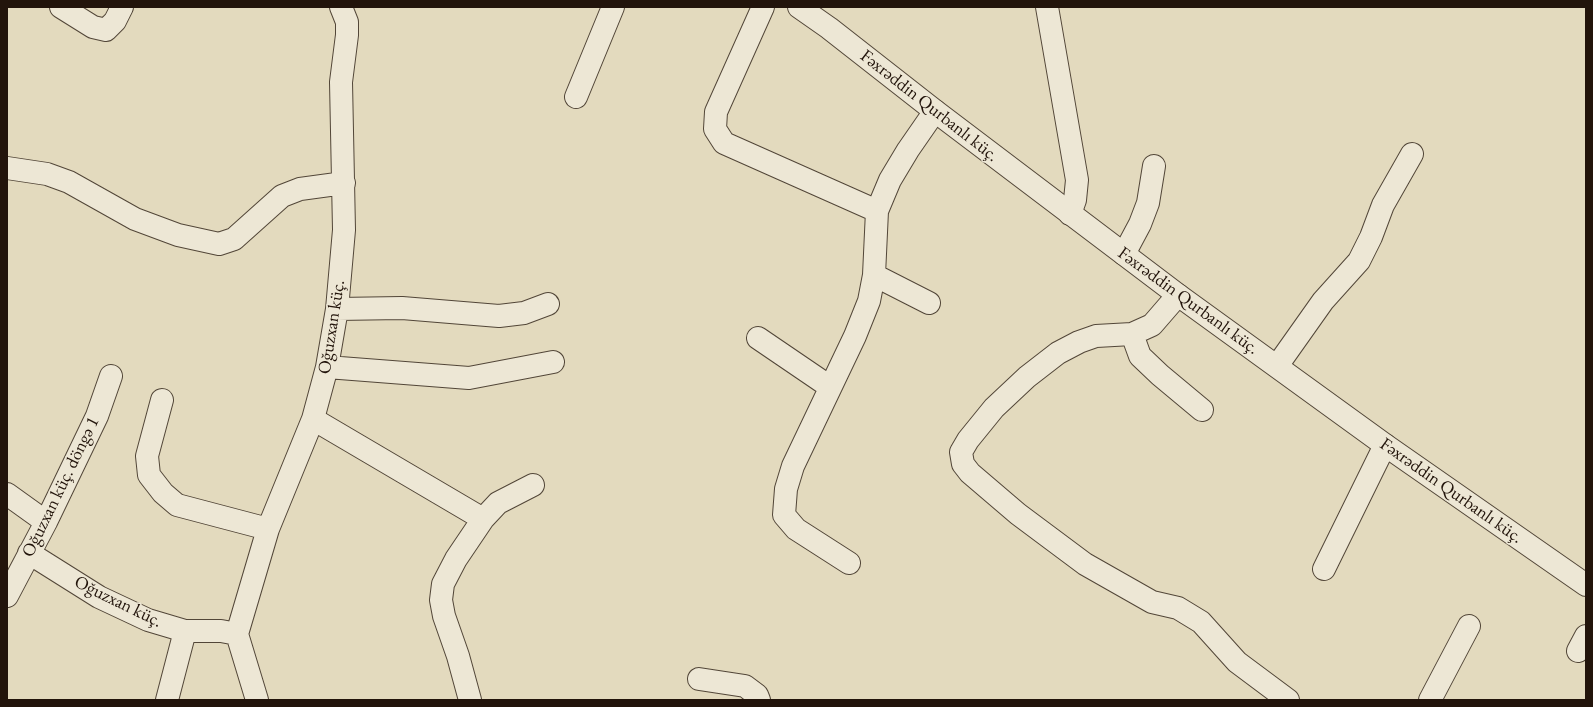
<!DOCTYPE html>
<html>
<head>
<meta charset="utf-8">
<style>
  body { margin:0 }
  #map { position:relative; width:1593px; height:707px; overflow:hidden; background:#e3dabe; font-family:"EB Garamond",serif }
  canvas { display:block }
  .frame { position:absolute; inset:0; border:8px solid #22140b; pointer-events:none }
</style>
</head>
<body>
<div id="map">
<canvas width="1593" height="707"></canvas>
<div class="frame"></div>
</div>
<script>
const ctx = document.querySelector('canvas').getContext('2d');
ctx.lineJoin = 'round';
const shape = rows => new Path2D(rows.map(r => 'M' + r).join(''));
function trace(path, color, width, dash) { ctx.strokeStyle = color; ctx.lineWidth = width; ctx.lineCap = dash ? 'butt' : 'round'; ctx.setLineDash(dash || []); ctx.stroke(path); }
function label(font, color, halo, rows, align = 'center') {
  ctx.font = font + ' "EB Garamond",serif'; ctx.lineWidth = 3; ctx.setLineDash([]); ctx.textBaseline = 'middle'; ctx.strokeStyle = halo; ctx.fillStyle = color; for (const [text, x, y, turn = 0] of rows) {
    ctx.save(); ctx.translate(x, y); ctx.rotate((+turn || 0) * Math.PI / 180); ctx.textAlign = isNaN(turn) ? turn : align; if (halo) ctx.strokeText(text, 0, 0); ctx.fillText(text, 0, 0); ctx.restore();
  }
}
const minor = shape([
  [61,7,93,27,106,30,115,21,122,7],
  [763,7,716,112,715,129,724,143,877,211],
  [1047,7,1077,180,1075,200,1070,214],
  [576,97,613,7],
  [7,168,47,174,69,182,135,219,178,235,219,244,234,239,282,196,300,189,344,183],
  [1124,254,1140,224,1148,203,1154,166],
  [874,275,929,303],
  [1178,295,1152,325,1132,334,1096,336,1079,342,1058,353,1027,377,994,408,968,440,961,452,963,464,970,473,1018,514,1085,564,1152,602,1178,608,1201,622,1237,662,1288,700],
  [337,309,402,308,499,316,524,313,548,304],
  [1132,334,1140,356,1160,375,1202,410],
  [758,338,830,387],
  [1277,366,1323,301,1359,261,1371,237,1383,205,1412,154],
  [327,367,469,378,553,362],
  [162,400,147,456,149,475,163,493,177,505,268,529],
  [313,419,483,519],
  [7,494,46,522],
  [29,553,99,597,148,620,185,631,221,631,237,634],
  [849,563,796,529,784,515,786,489,793,466,855,336,869,301,874,275,877,211,890,180,908,150,935,111],
  [1324,569,1385,445],
  [7,596,46,522,97,416,111,376],
  [1578,651,1586,636],
  [699,679,745,686,757,695,759,700],
  [167,700,185,631],
  [257,700,237,634,268,529,313,419,327,367,337,309,344,230,341,82,347,35,347,22,341,7],
  [470,700,458,656,444,616,441,600,443,584,456,559,483,519,498,503,533,485],
  [1430,700,1469,626]
]);
const tertiary = shape([
  [799,7,829,28,935,111,1178,295,1385,445,1586,585]
]);
trace(minor, '#524638', 24);
trace(tertiary, '#524638', 24);
trace(minor, '#ede7d5', 22);
trace(tertiary, '#ede7d5', 22);
label('18px', '#22140b', '#ede7d5', [
  ["Fəxrəddin Qurbanlı küç.",929,106,38],
  ["Fəxrəddin Qurbanlı küç.",1188,301,36],
  ["Oğuzxan küç.",332,327,-81],
  ["Oğuzxan küç. döngə 1",61,487,-64],
  ["Fəxrəddin Qurbanlı küç.",1451,491,35],
  ["Oğuzxan küç.",118,602,26]
]);
</script>
</body>
</html>
